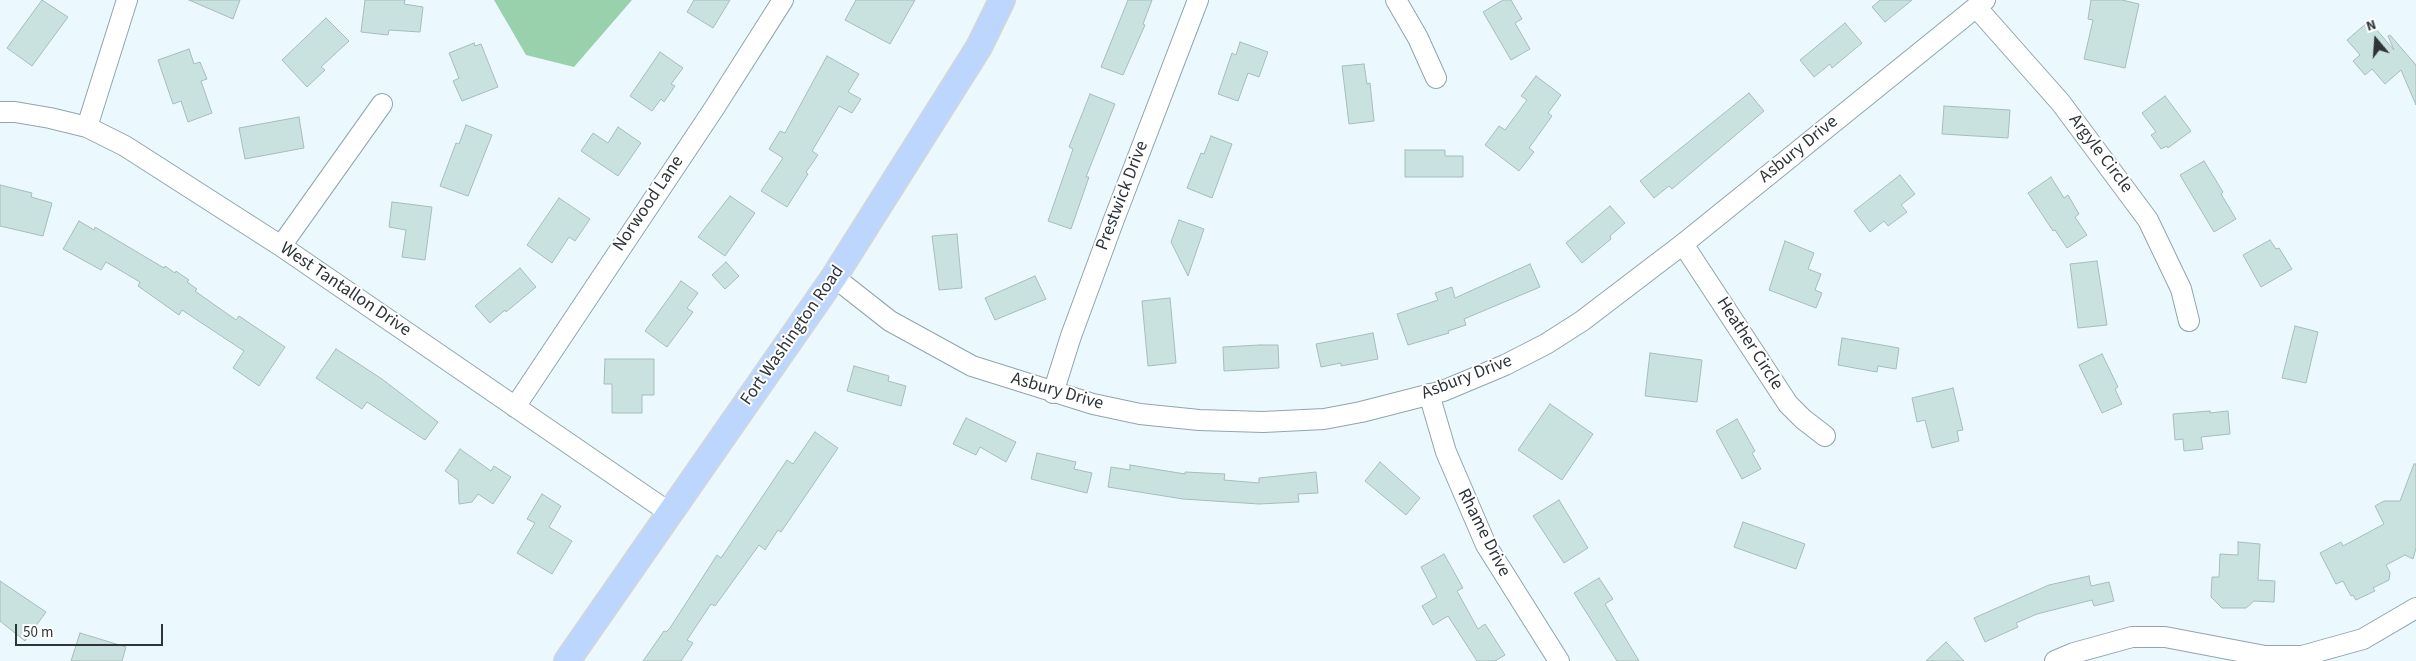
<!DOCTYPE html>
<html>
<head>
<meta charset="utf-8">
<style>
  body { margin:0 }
  #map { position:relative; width:2416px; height:661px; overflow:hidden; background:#ebf9fe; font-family:"Source Sans 3",sans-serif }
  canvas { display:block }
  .north { position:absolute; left:2351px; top:15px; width:50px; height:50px; -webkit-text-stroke:4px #fff; paint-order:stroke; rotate:342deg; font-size:14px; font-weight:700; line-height:20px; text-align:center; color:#2d3539 }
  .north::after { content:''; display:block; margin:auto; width:18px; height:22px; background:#2d3539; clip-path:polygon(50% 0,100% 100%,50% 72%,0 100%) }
  .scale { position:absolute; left:15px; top:624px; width:148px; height:22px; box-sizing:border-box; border:2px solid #2d3539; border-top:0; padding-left:6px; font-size:15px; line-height:18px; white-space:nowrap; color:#2d3539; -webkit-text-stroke:4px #fff; paint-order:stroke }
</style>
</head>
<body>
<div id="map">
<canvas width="2416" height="661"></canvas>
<div class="north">N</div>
<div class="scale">50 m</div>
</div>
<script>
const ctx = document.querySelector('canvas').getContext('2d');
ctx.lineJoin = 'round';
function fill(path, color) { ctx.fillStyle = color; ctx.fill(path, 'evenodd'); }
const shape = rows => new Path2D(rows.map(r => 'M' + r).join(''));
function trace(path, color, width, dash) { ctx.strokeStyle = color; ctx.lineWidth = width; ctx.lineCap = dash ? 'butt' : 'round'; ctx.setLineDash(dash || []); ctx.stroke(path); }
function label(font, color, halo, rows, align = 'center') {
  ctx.font = font + ' "Source Sans 3",sans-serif'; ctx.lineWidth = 4; ctx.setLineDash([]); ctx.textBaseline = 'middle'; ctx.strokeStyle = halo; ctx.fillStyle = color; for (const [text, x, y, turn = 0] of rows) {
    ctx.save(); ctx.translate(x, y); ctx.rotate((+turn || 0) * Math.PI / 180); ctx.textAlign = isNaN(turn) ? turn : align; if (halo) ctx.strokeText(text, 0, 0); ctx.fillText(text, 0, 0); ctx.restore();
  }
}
fill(shape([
  [494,0,632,0,574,67,526,55]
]), '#98d1ab');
const building = shape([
  [42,0,68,17,32,66,7,48,42,0],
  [189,0,240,0,233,19,189,0],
  [365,0,405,0,404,4,423,7,420,32,389,30,388,35,361,32,365,0],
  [694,0,730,0,713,28,687,12,694,0],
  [856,0,915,0,890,44,845,20,856,0],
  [1128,0,1152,0,1143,24,1145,25,1123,75,1101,67,1128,0],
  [1503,0,1511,0,1522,19,1515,23,1530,49,1511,60,1483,12,1503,0],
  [1880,0,1912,0,1885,22,1872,7,1880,0],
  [2091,0,2122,0,2139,4,2125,68,2084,59,2093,20,2088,19,2091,0],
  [326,18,349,41,321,67,325,70,307,87,282,60,326,18],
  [2369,21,2394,50,2388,36,2390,35,2416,65,2416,105,2401,70,2385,84,2372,69,2365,75,2353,61,2360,55,2347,40,2369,21],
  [1845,23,1862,43,1832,68,1830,64,1814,77,1800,60,1845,23],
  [1240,42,1268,52,1259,77,1248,73,1238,101,1218,94,1232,53,1236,55,1240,42],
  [474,43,475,46,481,44,498,87,462,101,453,81,459,78,449,53,474,43],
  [189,49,194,64,200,62,207,79,201,81,212,113,188,122,181,101,173,104,158,60,189,49],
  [660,52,683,68,671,84,675,86,664,102,661,99,652,111,630,96,660,52],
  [827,56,859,74,848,92,861,99,852,113,839,106,812,151,818,155,806,172,808,174,787,207,761,191,783,158,769,149,780,131,785,133,827,56],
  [1364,64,1367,84,1370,83,1374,121,1349,124,1342,66,1364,64],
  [1536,76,1561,95,1548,113,1552,116,1529,148,1534,152,1519,171,1485,145,1499,126,1505,130,1527,100,1521,96,1536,76],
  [1749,93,1764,111,1672,189,1669,186,1654,198,1640,181,1749,93],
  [1090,94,1115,104,1086,177,1089,177,1071,229,1048,221,1073,149,1069,147,1090,94],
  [2165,96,2191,131,2168,148,2167,146,2161,149,2151,135,2156,132,2142,113,2165,96],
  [1944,106,2010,110,2008,138,1942,134,1944,106],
  [299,117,304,148,245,159,239,128,299,117],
  [466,125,492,135,468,196,440,186,456,143,459,144,466,125],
  [618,127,641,143,618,176,581,151,593,133,608,143,618,127],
  [1211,136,1232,144,1212,198,1187,188,1201,153,1204,154,1211,136],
  [1405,150,1445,150,1445,156,1463,156,1463,177,1405,177,1405,150],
  [2204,161,2223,192,2221,194,2236,219,2214,232,2180,175,2204,161],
  [1900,175,1915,194,1901,205,1907,212,1888,226,1884,221,1870,232,1854,211,1900,175],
  [2051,177,2064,198,2068,195,2079,214,2075,217,2087,235,2067,248,2055,230,2053,231,2028,193,2051,177],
  [0,185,32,193,31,197,52,203,43,236,0,226,0,185],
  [730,196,755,213,725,256,698,237,730,196],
  [559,198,590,219,575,241,569,237,552,263,527,245,559,198],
  [392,202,432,207,425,260,402,257,406,230,389,227,392,202],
  [1610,206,1625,223,1610,236,1611,239,1582,263,1566,243,1610,206],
  [1179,220,1204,229,1188,276,1171,242,1179,220],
  [79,221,94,230,95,227,164,268,165,266,175,273,176,271,189,280,187,282,197,289,195,291,236,320,239,316,285,347,259,386,233,368,244,351,182,310,179,315,138,286,140,282,106,262,101,270,63,249,79,221],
  [957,234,962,288,939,290,932,236,957,234],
  [2270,240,2276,249,2279,248,2292,269,2261,287,2243,255,2270,240],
  [1785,241,1814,253,1808,269,1821,274,1815,290,1822,293,1816,308,1769,290,1785,241],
  [2097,261,2107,325,2078,328,2070,264,2097,261],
  [726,262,739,276,725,289,712,275,726,262],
  [1530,264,1540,287,1464,319,1466,325,1448,331,1449,333,1408,345,1397,314,1438,300,1435,293,1452,287,1455,298,1530,264],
  [520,268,536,287,506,312,505,310,490,323,475,306,520,268],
  [1035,276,1046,299,995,320,985,298,1035,276],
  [681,281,698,293,687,308,693,312,667,347,645,331,681,281],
  [1170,298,1176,363,1148,366,1142,301,1170,298],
  [2295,326,2318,332,2306,383,2282,378,2295,326],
  [1373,333,1378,359,1341,366,1341,363,1321,367,1316,344,1373,333],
  [1842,338,1899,348,1896,369,1878,366,1877,372,1838,365,1842,338],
  [1260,345,1278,345,1279,368,1224,371,1223,347,1260,345],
  [336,349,382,379,438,422,425,440,367,402,362,409,316,378,336,349],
  [1650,353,1702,360,1697,402,1645,396,1650,353],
  [2102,354,2118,387,2115,389,2122,404,2102,413,2079,365,2102,354],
  [605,359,654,359,654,395,642,395,642,413,612,413,612,384,604,384,605,359],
  [854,366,889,376,888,381,906,386,901,406,847,391,854,366],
  [1953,388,1963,430,1957,431,1959,441,1932,448,1925,420,1917,422,1912,398,1953,388],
  [1550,404,1593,434,1562,480,1518,450,1550,404],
  [2210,411,2210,413,2228,411,2230,434,2201,437,2203,449,2184,451,2183,439,2175,440,2173,414,2210,411],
  [966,418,1016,442,1006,462,980,447,976,455,953,444,966,418],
  [1737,419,1755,451,1752,453,1761,469,1742,479,1716,431,1737,419],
  [815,432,838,448,781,532,778,530,765,550,759,545,715,606,711,604,687,640,693,643,681,661,643,661,664,631,666,632,670,628,717,555,721,558,787,460,793,464,815,432],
  [460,449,491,471,494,466,511,477,493,504,478,494,472,502,459,504,458,480,445,471,460,449],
  [1037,453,1076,462,1074,469,1092,473,1087,493,1031,479,1037,453],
  [1380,462,1420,498,1406,515,1365,481,1380,462],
  [2414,464,2416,464,2416,548,2413,559,2405,555,2386,565,2390,573,2389,580,2373,588,2375,591,2356,600,2353,595,2351,596,2343,581,2336,584,2320,553,2341,542,2343,546,2384,524,2375,506,2384,501,2400,501,2414,464],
  [1130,465,1185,474,1185,472,1225,474,1224,480,1259,483,1259,478,1316,472,1318,493,1298,494,1299,502,1259,504,1183,499,1108,487,1111,467,1130,470,1130,465],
  [542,494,561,506,549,527,572,541,552,574,517,553,535,523,527,519,542,494],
  [1559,500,1588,548,1564,563,1533,516,1559,500],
  [1743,522,1805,544,1796,569,1734,547,1743,522],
  [2238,542,2260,544,2258,580,2275,581,2274,602,2254,601,2246,608,2222,608,2211,597,2212,577,2219,577,2220,554,2238,555,2238,542],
  [1444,554,1463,588,1457,591,1478,629,1485,624,1505,655,1495,661,1477,661,1448,616,1433,625,1422,606,1437,597,1421,567,1444,554],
  [2089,576,2091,586,2109,582,2114,601,2094,606,2092,600,2037,614,2016,623,2018,627,1985,642,1974,618,2049,585,2089,576],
  [1599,578,1613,599,1605,604,1639,661,1617,661,1574,593,1599,578],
  [0,581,46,612,25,641,0,621,0,581],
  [80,633,126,647,122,661,71,661,80,633],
  [1946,642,1964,661,1926,661,1946,642]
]);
fill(building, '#c9e2e0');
trace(building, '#a6bdbb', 1);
const minor = shape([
  [1396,0,1418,38,1436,78],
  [1976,7,2061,103,2148,220,2181,289,2189,321],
  [0,112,15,112,50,118,87,127,125,146,281,246,670,513],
  [87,127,127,0],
  [1683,244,1788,404,1803,419,1825,436],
  [281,246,382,104],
  [834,277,890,321,972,366,1093,404,1140,414,1199,420,1263,422,1324,419,1361,412,1443,391,1505,365,1546,344,1582,321,1683,244,1985,0],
  [1053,393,1071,336,1113,222,1198,0],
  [1429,394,1446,452,1486,545,1559,661],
  [515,407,715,107,783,0],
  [2055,661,2074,653,2132,637,2165,637,2265,656,2302,656,2363,639,2416,608]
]);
const major = shape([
  [567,661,834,277,979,47,1002,0]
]);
trace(minor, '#90a5ad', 22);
trace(major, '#d5d7d7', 28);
trace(minor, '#fff', 20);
trace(major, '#bdd6fd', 25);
label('18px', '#2d3539', '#fff', [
  ["Asbury Drive",1799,150,-39],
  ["Argyle Circle",2100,154,53],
  ["Prestwick Drive",1123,196,-69],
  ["Norwood Lane",649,204,-56],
  ["West Tantallon Drive",345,290,34],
  ["Fort Washington Road",793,336,-55],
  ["Heather Circle",1749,344,57],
  ["Asbury Drive",1467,378,-21],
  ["Asbury Drive",1057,392,16],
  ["Rhame Drive",1483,533,63]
]);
</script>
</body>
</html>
